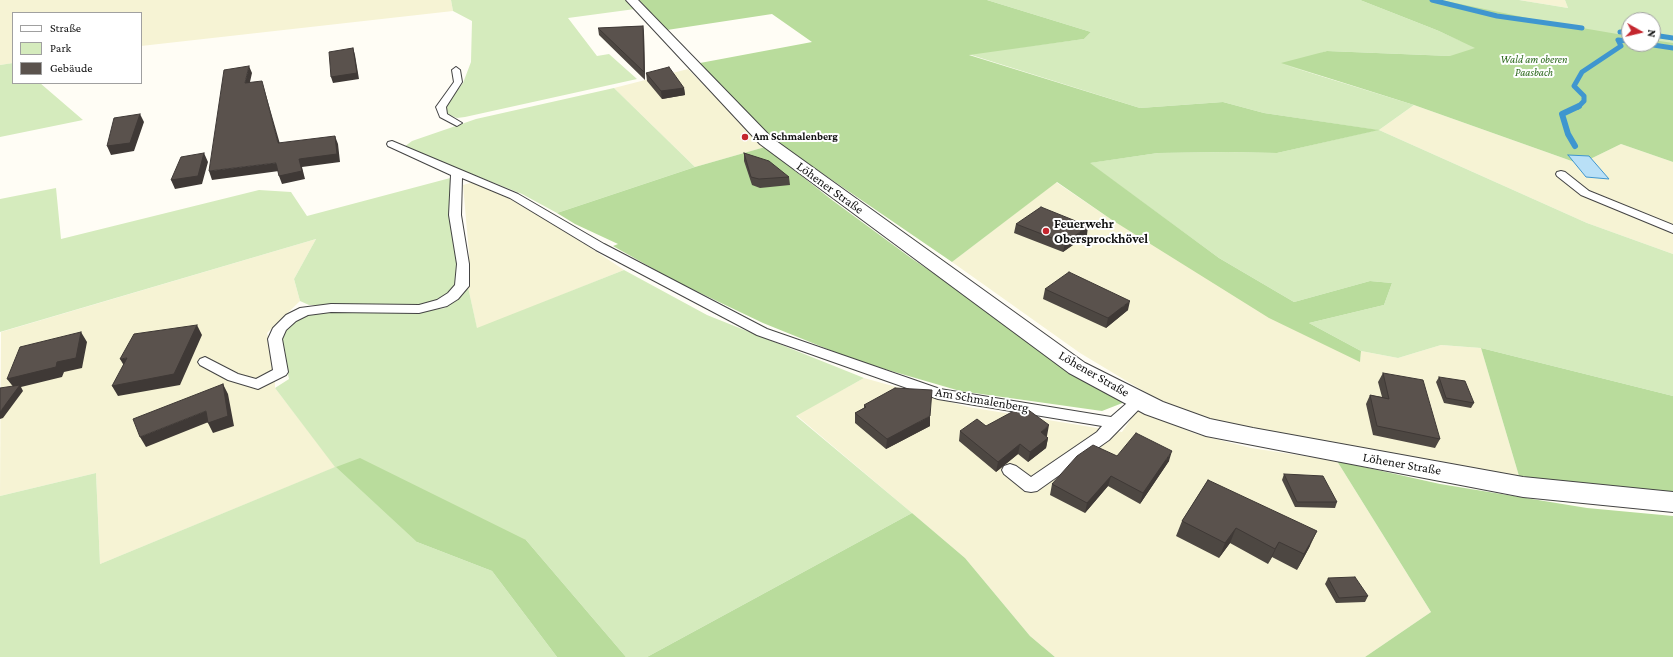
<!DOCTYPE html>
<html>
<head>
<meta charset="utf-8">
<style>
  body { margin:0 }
  #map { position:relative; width:1673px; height:657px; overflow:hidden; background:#fffdf5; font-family:"Crimson Pro",serif }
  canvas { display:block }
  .legend { position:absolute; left:12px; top:12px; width:130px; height:72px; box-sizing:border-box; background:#fff; border:1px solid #a0a0a0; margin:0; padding:5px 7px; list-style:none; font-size:12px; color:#111 }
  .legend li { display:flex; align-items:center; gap:8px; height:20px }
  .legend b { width:20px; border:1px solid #a0a0a0 }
  .north { position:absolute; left:1621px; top:12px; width:40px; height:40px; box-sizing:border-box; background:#fff; border:1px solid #a0a0a0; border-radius:50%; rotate:98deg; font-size:11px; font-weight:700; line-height:16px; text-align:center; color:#111 }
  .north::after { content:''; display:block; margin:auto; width:14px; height:18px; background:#c4262e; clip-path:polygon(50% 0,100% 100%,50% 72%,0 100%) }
</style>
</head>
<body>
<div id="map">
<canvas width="1673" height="657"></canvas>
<ul class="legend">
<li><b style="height:5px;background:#fff"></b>Straße</li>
<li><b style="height:11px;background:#d5ebbd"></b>Park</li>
<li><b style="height:11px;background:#5a524d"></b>Gebäude</li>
</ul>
<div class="north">N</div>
</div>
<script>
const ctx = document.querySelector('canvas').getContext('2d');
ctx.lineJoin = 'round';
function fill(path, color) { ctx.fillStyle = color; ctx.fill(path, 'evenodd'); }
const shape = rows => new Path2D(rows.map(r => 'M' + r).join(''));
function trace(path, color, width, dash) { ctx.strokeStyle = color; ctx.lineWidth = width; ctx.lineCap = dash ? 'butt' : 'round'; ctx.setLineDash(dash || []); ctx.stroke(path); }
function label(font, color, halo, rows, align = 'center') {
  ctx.font = font + ' "Crimson Pro",serif'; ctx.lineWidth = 4; ctx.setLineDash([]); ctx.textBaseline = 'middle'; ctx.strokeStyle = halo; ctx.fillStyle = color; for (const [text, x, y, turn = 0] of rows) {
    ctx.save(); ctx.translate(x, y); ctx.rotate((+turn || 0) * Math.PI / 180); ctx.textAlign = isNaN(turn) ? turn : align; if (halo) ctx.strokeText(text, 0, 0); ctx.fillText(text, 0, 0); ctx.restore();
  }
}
fill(shape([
  [0,0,451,0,453,11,141,46,141,13,13,13,13,63,0,65],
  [1519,0,1565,0,1568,8],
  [688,69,765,147,695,167,614,88],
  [1414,105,1580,164,1621,144,1673,162,1673,254,1587,223,1379,130],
  [474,182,488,186,565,231,624,270,477,329,468,287,469,253,463,185],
  [1056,182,1112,220,1360,361,1361,351,1398,358,1441,345,1481,348,1519,476,1271,434,1211,419,1160,401,1080,353,952,262],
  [316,239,294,279,300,301,267,333,275,359,275,388,336,467,100,564,96,473,0,496,1,332],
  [864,378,968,407,1122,432,1137,410,1196,434,1251,448,1337,461,1431,612,1365,657,1055,657,1030,636,965,558,796,415]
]), '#f6f3d4');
fill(shape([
  [451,0,626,0,635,9,568,18,597,56,609,54,637,79,465,117,457,118,447,114,446,105,463,83,471,62,472,21,453,11],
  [987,0,1360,0,1439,31,1461,41,1460,40,1370,0,1519,0,1568,8,1565,0,1673,0,1673,49,1653,44,1653,20,1629,20,1629,41,1505,130,1282,64,1414,105,1379,130,1587,223,1673,254,1673,396,1481,348,1441,345,1398,358,1361,351,1309,323,1384,305,1392,283,1370,281,1294,302,1219,258,1089,163,1158,153,1227,152,1277,153,1377,130,1264,113,1223,102,1140,108,968,54,1084,39,1091,32],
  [1327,51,1450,56,1426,59,1321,53],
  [13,63,13,83,40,83,83,120,0,137,0,65],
  [614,88,695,167,557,213,522,194,404,147,412,141,476,119],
  [454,177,458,248,456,287,439,301,420,306,309,305,300,301,294,279,316,239,0,332,0,199,56,188,61,239,259,190,291,192,307,216],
  [624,270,707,315,864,378,796,416,912,513,647,657,626,657,526,540,417,542,492,571,557,657,0,657,0,496,96,473,100,564,335,467,275,388,289,379,281,340,287,328,295,321,308,313,323,312,413,313,445,308,468,287,477,328]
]), '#d5ebbd');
fill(shape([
  [639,0,987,0,1091,32,1084,39,969,55,1140,108,1223,102,1264,113,1379,130,1277,153,1227,152,1158,153,1090,163,1219,258,1294,302,1370,281,1392,283,1384,305,1309,323,1361,351,1360,362,1269,318,1112,220,1057,182,952,262,778,143,753,121,700,63,812,42,772,14,667,30],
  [1360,0,1441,0,1547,22,1629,36,1629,44,1653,44,1653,40,1673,43,1673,162,1621,144,1580,164,1414,105,1281,63,1327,51,1450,56,1475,48,1439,31],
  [765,147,832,200,911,258,1125,402,1102,411,960,391,857,361,763,323,675,281,613,246,618,244,575,224,557,213,695,167],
  [1481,348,1673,396,1673,494,1519,476],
  [360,458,526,540,626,657,557,657,492,571,417,542,336,467],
  [1337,461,1440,484,1587,508,1673,516,1673,657,1365,657,1431,612],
  [912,513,965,558,1030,636,1055,657,647,657]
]), '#b9dc9c');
const water = shape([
  [1568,155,1589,156,1609,179,1586,177,1568,155]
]);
fill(water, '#b9e0f7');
trace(water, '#3f96cf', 1);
trace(shape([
  [1432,0,1497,16,1582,28],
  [1620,32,1629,32],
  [1653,35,1673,38],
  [1647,44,1673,48],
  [1578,107,1584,101,1584,96,1574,86,1582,72,1621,46,1618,40,1629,41]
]), '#3f96cf', 5);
trace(shape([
  [1575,146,1568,134,1562,114,1579,106]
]), '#3f96cf', 6);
const service = shape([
  [456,67,460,70,462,82,446,107,447,114,462,123,457,126,440,117,436,107,454,82,452,70,456,67],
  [392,141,518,194,604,244,767,329,940,389,1111,417,1134,397,1139,396,1144,397,1147,401,1109,440,1037,491,1031,492,1025,491,1004,474,1002,470,1004,466,1010,464,1016,466,1031,477,1097,432,1102,426,938,399,757,335,596,250,510,198,462,178,461,215,469,264,469,286,458,299,447,306,419,313,331,312,308,315,296,321,286,330,282,339,288,372,286,375,258,389,228,380,200,365,198,362,200,359,205,357,238,374,256,379,273,370,268,339,273,328,286,315,300,308,331,304,419,305,437,300,448,293,455,285,457,264,449,215,451,175,388,146,387,144,388,142,392,141],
  [1561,171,1565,172,1589,191,1673,225,1673,233,1581,195,1557,176,1556,174,1557,172,1561,171]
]);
const tertiary = shape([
  [626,0,638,0,772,138,1085,363,1163,402,1210,419,1253,428,1523,477,1673,492,1673,512,1523,497,1206,436,1145,414,1069,373,760,144,626,0]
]);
trace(service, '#444', 2);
trace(tertiary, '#444', 2);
fill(service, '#fff');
fill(tertiary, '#fff');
fill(shape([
  [643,26,644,33,645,80,599,35,598,28],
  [646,73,684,88,685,95,662,99,647,81],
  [744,153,789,177,790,185,760,188,752,185,744,161],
  [1016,224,1087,235,1063,252,1014,233],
  [1045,289,1128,310,1106,328,1043,299],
  [1383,373,1440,439,1435,448,1373,435,1366,404,1370,395,1382,397,1378,382],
  [1439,377,1474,403,1471,408,1444,403,1436,382],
  [864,405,930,426,886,449,855,423,855,413,864,408],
  [986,426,1047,436,1046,436,1048,438,1046,448,1028,462,1018,454,996,472,959,441,960,431],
  [1117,456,1169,461,1140,504,1108,486,1085,513,1050,495,1052,484],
  [1284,474,1337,502,1335,508,1295,507,1282,480],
  [1208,480,1310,546,1297,570,1272,557,1268,564,1230,543,1219,558,1176,536,1182,521],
  [1328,578,1368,596,1365,602,1336,603,1325,584]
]), '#4d4742');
fill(shape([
  [643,26,644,33,645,80,644,72],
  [353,48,355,55,359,79,333,83,331,77],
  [249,66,252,73,248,91,245,83],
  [262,81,282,151,278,143],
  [684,88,685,95,662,99,661,91],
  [140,114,144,122,134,151,111,155,107,146],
  [335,136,338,144,340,162,302,167,305,179,282,184,279,176,299,159],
  [204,153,208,162,202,184,175,189,171,180],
  [276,163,279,171,212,180,209,171],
  [1088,226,1087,235,1063,252,1065,243],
  [1130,301,1128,310,1106,328,1108,318],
  [197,325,202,335,180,385,118,396,112,386],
  [81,332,87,342,82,368,64,372,62,377,21,387,23,391,3,418,0,419,0,412,15,389,7,379],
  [127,358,126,369,120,359],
  [223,384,228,394,234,426,213,433,208,423],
  [206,411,211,421,146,447,140,437],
  [930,416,930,426,886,449,887,439],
  [1049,425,1047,436,1039,443,1041,432],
  [1048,438,1046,448,1028,462,1030,452],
  [1020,444,1018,454,996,472,998,462],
  [1172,451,1169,461,1140,504,1143,493],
  [1111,476,1108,486,1085,513,1087,503],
  [1236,528,1230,543,1219,558,1225,543],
  [1317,531,1310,546,1297,570,1304,554],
  [1279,542,1272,557,1268,564,1275,549]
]), '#3f3936');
const building = shape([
  [643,26,644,72,598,28,643,26],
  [353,48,357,73,331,77,329,52,353,48],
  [249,66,245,83,262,81,278,143,335,136,337,154,299,159,302,171,279,176,276,163,209,171,224,70,249,66],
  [669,67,684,88,661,91,646,73,669,67],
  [140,114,130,143,107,146,114,118,140,114],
  [204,153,198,176,171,180,181,157,204,153],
  [744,153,769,161,789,177,759,179,751,177,744,153],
  [1041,207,1088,226,1065,243,1016,224,1041,207],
  [1069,272,1130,301,1108,318,1045,289,1069,272],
  [197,325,174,374,112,386,127,358,120,359,134,334,197,325],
  [81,332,76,358,57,362,56,367,7,379,20,347,81,332],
  [1383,373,1423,380,1440,439,1377,426,1370,395,1389,399,1383,373],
  [1439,377,1465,381,1474,403,1446,398,1439,377],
  [223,384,228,416,208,423,206,411,140,437,133,419,223,384],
  [20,385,0,412,0,388,20,385],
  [895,388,932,390,930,416,887,439,855,413,866,407,864,405,895,388],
  [1023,406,1049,425,1041,432,1048,438,1030,452,1020,444,998,462,960,431,977,419,986,426,1023,406],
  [1136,433,1172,451,1143,493,1111,476,1087,503,1052,484,1077,456,1093,445,1117,456,1136,433],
  [1284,474,1323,476,1337,502,1297,502,1284,474],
  [1208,480,1317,531,1304,554,1279,542,1275,549,1236,528,1225,543,1182,521,1208,480],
  [1355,577,1368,596,1339,598,1328,578,1355,577]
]);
fill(building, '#5a524d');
trace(building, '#3f3936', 1);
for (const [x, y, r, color] of [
  [745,137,4,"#c4262e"],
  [1046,231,4,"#c4262e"]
]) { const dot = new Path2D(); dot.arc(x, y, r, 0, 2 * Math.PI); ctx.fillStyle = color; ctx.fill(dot); trace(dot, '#fff', 1.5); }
label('italic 11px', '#2f6b1f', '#fff', [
  ["Wald am oberen",1534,60],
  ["Paasbach",1534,73]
]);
label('bold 11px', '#111', '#fff', [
  ["Am Schmalenberg",753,137]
], 'left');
label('13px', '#111', '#fff', [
  ["Löhener Straße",830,188,36],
  ["Löhener Straße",1094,374,30],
  ["Am Schmalenberg",982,400,10],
  ["Löhener Straße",1402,464,10]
]);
label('bold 13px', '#111', '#fff', [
  ["Feuerwehr",1054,224],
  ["Obersprockhövel",1054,239]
], 'left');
</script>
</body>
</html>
